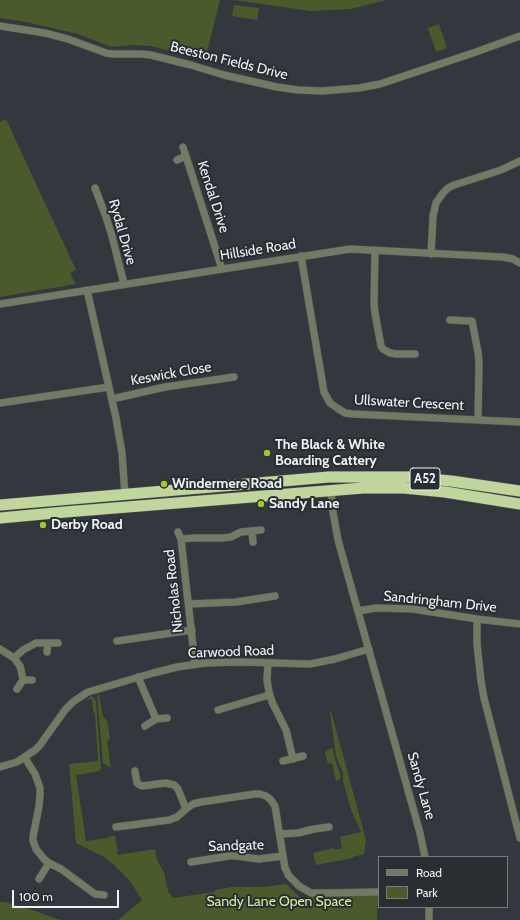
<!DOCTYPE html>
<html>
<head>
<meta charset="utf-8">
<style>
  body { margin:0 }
  #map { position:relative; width:520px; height:920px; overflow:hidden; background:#33383e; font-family:Cabin,sans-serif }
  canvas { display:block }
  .legend { position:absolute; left:378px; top:856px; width:130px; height:52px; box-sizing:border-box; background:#292e33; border:1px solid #787c81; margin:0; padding:5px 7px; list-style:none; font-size:12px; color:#eef2f5 }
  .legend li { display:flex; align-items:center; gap:8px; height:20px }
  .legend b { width:20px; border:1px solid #787c81 }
  .scale { position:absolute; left:12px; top:890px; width:107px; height:18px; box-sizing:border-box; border:2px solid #eef2f5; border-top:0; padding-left:5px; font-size:12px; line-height:14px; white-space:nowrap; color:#eef2f5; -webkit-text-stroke:3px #292e33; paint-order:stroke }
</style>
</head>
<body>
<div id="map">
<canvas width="520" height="920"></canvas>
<ul class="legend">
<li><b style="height:5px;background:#727a64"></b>Road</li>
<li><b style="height:11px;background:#4a5a2a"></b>Park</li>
</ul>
<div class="scale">100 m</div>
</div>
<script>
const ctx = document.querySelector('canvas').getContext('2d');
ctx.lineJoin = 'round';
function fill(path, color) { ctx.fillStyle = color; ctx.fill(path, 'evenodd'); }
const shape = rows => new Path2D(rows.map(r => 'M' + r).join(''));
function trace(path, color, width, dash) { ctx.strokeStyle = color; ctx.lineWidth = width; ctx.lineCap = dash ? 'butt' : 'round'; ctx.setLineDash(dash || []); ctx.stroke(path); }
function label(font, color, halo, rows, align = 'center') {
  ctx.font = font + ' Cabin,sans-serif'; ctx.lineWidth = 4; ctx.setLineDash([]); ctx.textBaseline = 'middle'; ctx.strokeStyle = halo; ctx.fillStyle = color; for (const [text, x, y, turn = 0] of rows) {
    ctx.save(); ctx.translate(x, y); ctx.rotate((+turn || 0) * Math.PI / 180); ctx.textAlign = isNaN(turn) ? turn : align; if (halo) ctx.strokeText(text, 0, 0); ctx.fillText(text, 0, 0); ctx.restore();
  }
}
fill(shape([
  [0,0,220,0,205,60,151,46,132,45,112,47,78,34,26,22,0,18],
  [233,0,387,0,350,9,311,11],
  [234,5,259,8,257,20,232,16],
  [439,24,447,48,436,52,428,28],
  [6,119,76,270,70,273,76,284,0,297,0,122],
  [99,694,103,717,107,720,110,738,107,741,111,768,103,763,97,695],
  [92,696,96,701,101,768,100,771,76,775,86,841,108,838,108,837,115,835,118,855,155,849,157,860,164,872,168,891,173,898,214,892,215,890,232,887,265,887,286,884,300,897,305,899,309,896,378,895,377,920,118,920,142,900,130,881,113,864,104,857,76,843,69,764,98,761,95,714,93,710,92,699,85,700],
  [331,711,366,840,364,854,353,857,353,858,316,865,313,853,334,848,335,850,342,848,340,837,361,832,359,827,355,819,351,810,343,781,343,773,336,756,330,713],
  [331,748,332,748,333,750,334,756,341,777,339,780,336,781,332,763,328,764,325,752],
  [0,902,5,902,35,911,57,919,62,920,0,920]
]), '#4a5a2a');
const minor = shape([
  [0,26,45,33,68,39,106,53,113,54,141,54,151,55,191,65,224,75,277,87,298,90,322,91,359,88,380,84,476,52,520,36],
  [183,147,222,269],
  [177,160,186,156],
  [95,188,106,217,112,236,124,284],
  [375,250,374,304,375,313,381,346,383,349,390,353,396,354,415,354],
  [431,254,433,216,436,203,443,193,448,188,454,185,501,170,520,161],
  [301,256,324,392,330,403,337,408,345,413,353,414,520,422],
  [87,290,116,418,122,453,125,495],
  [0,304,350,249,503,257,513,259,520,263],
  [450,320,472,321,478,352,479,362,478,420],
  [112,399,165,387,234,377],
  [0,403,109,387],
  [331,490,333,512,338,540,420,833,425,857],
  [178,532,181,539],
  [252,532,253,542],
  [189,604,236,602,275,596],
  [358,611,376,608,413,609,477,619,520,624],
  [477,619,477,644,481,681,484,698,520,838],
  [117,641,192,630],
  [0,649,14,658,20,666,21,670,23,680,17,689],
  [47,652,48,643],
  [14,658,23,650,36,643,58,643],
  [268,663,267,680,269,692,272,702,286,730,293,759],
  [195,664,181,539,194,538,222,538,231,537,241,532,261,530],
  [138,677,156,719],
  [23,680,32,680],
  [218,710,269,695],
  [145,726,156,719,167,718],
  [25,758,35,774,40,788,40,795,39,806,33,837,33,841,36,849,44,859,49,863,61,869,95,894,104,895],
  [283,761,303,756],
  [0,767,17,762,35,750,40,745,65,710,74,701,88,692,95,690,153,673,177,667,205,663,241,662,310,664,335,659,369,649],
  [135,771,137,783,140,785,142,786,166,783,174,785,178,789,186,809],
  [116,827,169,820,177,817,186,809,193,804,201,802,255,794,260,794,266,796,270,799,275,806,285,868,289,876,299,886,311,893,326,893,379,892],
  [280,834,298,833,314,829,329,827],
  [191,862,229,856,236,856,259,859,283,856],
  [39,879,49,863],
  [429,920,429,907]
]);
const highway = shape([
  [0,505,329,477,408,477,451,481,520,491],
  [0,518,65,512,363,488,404,488,445,492,520,504]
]);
trace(minor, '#51565b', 8);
trace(highway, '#51565b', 12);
trace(minor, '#727a64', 7);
trace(highway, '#c1d69d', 11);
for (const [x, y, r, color] of [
  [267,453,4,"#9fca2e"],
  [164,484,4,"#9fca2e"],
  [261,504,4,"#9fca2e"],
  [43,525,4,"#9fca2e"]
]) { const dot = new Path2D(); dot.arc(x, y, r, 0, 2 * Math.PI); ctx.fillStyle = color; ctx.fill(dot); trace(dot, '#292e33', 1.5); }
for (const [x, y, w] of [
  [425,479,30]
]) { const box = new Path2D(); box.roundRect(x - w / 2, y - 11, w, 22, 3); ctx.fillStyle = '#292e33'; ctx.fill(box); trace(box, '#eef2f5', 1); }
label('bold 13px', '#eef2f5', null, [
  ["A52",425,479]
]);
label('14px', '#eef2f5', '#292e33', [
  ["Beeston Fields Drive",229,61,14],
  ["Kendal Drive",213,197,72],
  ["Rydal Drive",122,232,74],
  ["Hillside Road",258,250,-9],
  ["Keswick Close",171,374,-10],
  ["Ullswater Crescent",409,403,3],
  ["Nicholas Road",174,591,-96],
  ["Sandringham Drive",440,602,6],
  ["Carwood Road",231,652,-2],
  ["Sandy Lane",421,786,74],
  ["Sandgate",236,846,-2]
]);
label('bold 14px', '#eef2f5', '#292e33', [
  ["The Black & White",275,445],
  ["Boarding Cattery",275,461],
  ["Windermere Road",172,484],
  ["Sandy Lane",269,504],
  ["Derby Road",51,525]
], 'left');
label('14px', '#d0ec9c', '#292e33', [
  ["Sandy Lane Open Space",279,902]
]);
</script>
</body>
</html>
